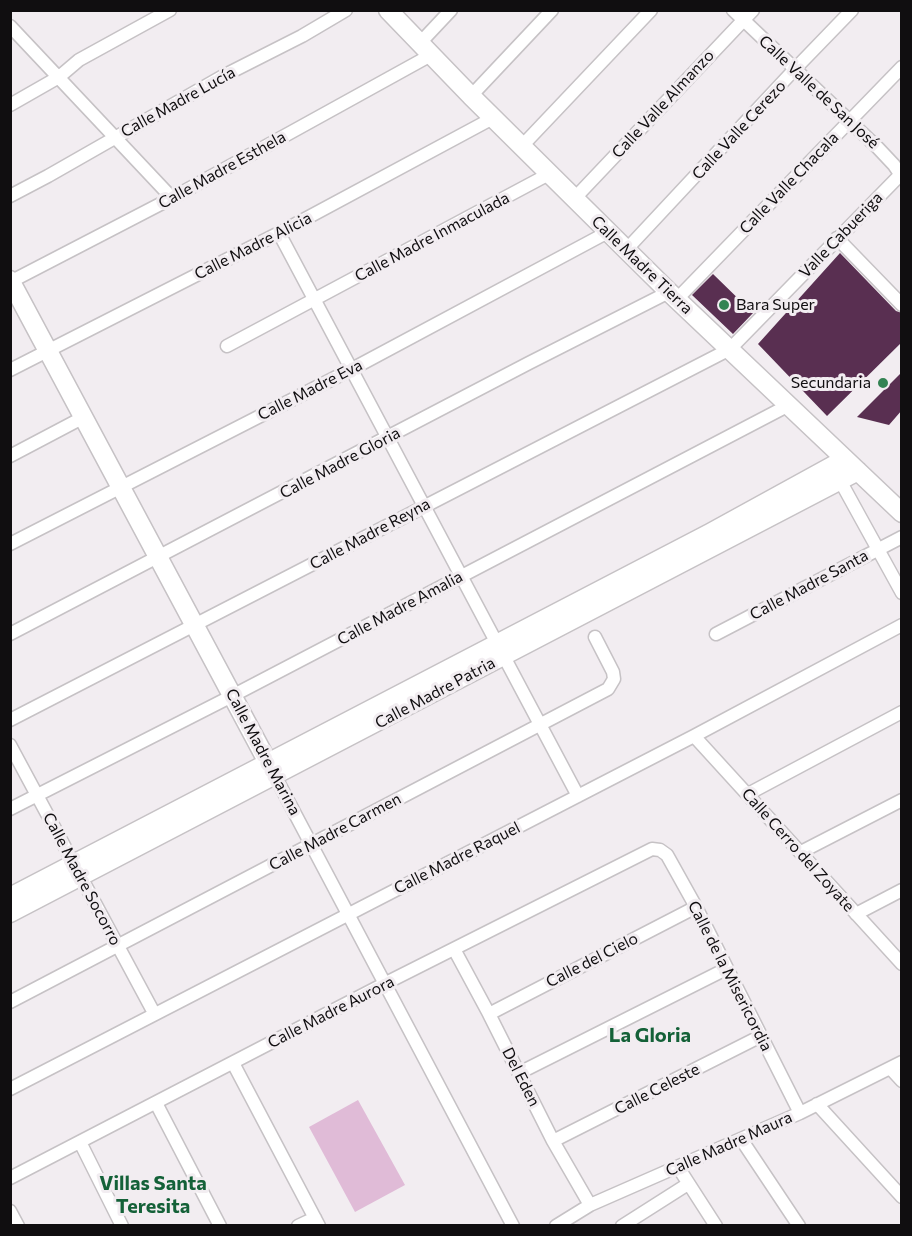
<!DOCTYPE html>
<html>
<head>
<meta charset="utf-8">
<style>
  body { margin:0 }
  #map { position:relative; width:912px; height:1236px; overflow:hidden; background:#f2edf1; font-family:Commissioner,sans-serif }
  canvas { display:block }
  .frame { position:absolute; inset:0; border:12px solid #100e10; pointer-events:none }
</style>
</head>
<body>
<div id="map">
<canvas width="912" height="1236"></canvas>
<div class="frame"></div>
</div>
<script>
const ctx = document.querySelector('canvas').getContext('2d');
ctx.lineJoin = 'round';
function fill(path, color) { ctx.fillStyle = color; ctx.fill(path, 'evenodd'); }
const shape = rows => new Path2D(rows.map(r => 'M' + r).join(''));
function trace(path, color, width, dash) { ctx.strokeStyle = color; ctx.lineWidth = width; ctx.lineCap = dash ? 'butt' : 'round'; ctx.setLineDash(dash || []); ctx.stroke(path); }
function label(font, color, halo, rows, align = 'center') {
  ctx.font = font + ' Commissioner,sans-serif'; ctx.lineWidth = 6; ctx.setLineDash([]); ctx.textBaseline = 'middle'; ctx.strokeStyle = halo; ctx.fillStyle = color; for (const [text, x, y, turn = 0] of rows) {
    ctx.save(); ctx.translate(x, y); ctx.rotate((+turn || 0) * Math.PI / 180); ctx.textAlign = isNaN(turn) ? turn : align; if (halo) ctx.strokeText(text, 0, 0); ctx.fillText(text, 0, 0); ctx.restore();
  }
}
fill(shape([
  [358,1100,405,1185,355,1212,309,1127]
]), '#e0bbd7');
fill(shape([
  [840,253,896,311,902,313,902,342,827,416,758,344],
  [713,274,753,313,733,334,692,295],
  [902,372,902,410,889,425,857,417]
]), '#592f51');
const street = shape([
  [733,10,878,148,894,165,902,177],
  [10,26,172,198],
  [420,43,451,10],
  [471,96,552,10],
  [10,105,59,77,79,60,170,10],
  [522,146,651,10],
  [10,196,48,176,225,75,302,36,346,10],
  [574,199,753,10],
  [279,233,578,796],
  [837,238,902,305],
  [626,250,794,70,852,10],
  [10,282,172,198,431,55],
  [677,299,902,67],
  [227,346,549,174],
  [10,370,279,233,493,118],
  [10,456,84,417],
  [837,475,902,593],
  [10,544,352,369,608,232],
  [10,634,529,363,669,292],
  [716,634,902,537],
  [10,720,730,349,902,173],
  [694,736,902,964],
  [10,745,154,1013],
  [275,776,513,1226],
  [748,794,902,712],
  [10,809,232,696,789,405],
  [801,852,902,800],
  [856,914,902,890],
  [454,949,489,1014,553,1141,590,1205],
  [10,1002,608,689,614,679,613,672,595,637],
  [489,1014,696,907],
  [233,1063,319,1226],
  [890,1068,902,1081],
  [519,1073,726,969],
  [10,1089,694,736,902,625],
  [156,1103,220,1226],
  [817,1104,902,1197],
  [741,1139,799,1226],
  [553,1141,761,1036],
  [80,1142,122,1226],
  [678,1167,716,1226],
  [10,1178,386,983,652,849,660,850,667,855,696,907,800,1113],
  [10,1211,18,1226],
  [298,1226,315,1218],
  [556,1226,590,1205,800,1113,902,1062],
  [622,1226,688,1184]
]);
const secondary = shape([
  [388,10,471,96,669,292,902,513],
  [10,280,273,772],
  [10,897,710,533,845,459],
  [10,913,858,471]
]);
trace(street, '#c6c2c5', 15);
trace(secondary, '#c6c2c5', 21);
trace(street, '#fff', 12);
trace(secondary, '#fff', 18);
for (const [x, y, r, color] of [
  [724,305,6,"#338353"],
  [883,383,6,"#338353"]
]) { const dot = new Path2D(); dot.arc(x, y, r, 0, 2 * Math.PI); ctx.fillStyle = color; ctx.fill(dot); trace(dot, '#f2edf1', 2); }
label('16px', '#100e10', '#f2edf1', [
  ["Calle Valle de San José",819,92,43],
  ["Calle Madre Lucía",178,102,-29],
  ["Calle Valle Almanzo",663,104,-47],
  ["Calle Valle Cerezo",739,130,-47],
  ["Calle Madre Esthela",222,170,-29],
  ["Calle Valle Chacala",789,183,-46],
  ["Valle Cabueriga",841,235,-46],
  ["Calle Madre Inmaculada",432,237,-28],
  ["Calle Madre Alicia",253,246,-27],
  ["Calle Madre Tierra",642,265,44],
  ["Calle Madre Eva",310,390,-27],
  ["Calle Madre Gloria",340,463,-28],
  ["Calle Madre Reyna",370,534,-28],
  ["Calle Madre Santa",809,585,-28],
  ["Calle Madre Amalia",400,608,-28],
  ["Calle Madre Patria",435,693,-28],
  ["Calle Madre Marina",263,752,62],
  ["Calle Madre Carmen",335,832,-28],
  ["Calle Cerro del Zoyate",798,850,48],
  ["Calle Madre Raquel",457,858,-27],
  ["Calle Madre Socorro",82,879,62],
  ["Calle del Cielo",592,960,-27],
  ["Calle de la Misericordia",730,976,63],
  ["Calle Madre Aurora",331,1012,-27],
  ["Del Eden",521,1077,63],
  ["Calle Celeste",657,1089,-27],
  ["Calle Madre Maura",729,1144,-24]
]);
label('16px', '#100e10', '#f2edf1', [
  ["Bara Super",736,305],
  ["Secundaria",871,383,"right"]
], 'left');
label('bold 20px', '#146138', '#f2edf1', [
  ["La Gloria",650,1035],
  ["Villas Santa",153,1183],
  ["Teresita",153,1206]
]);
</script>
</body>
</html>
